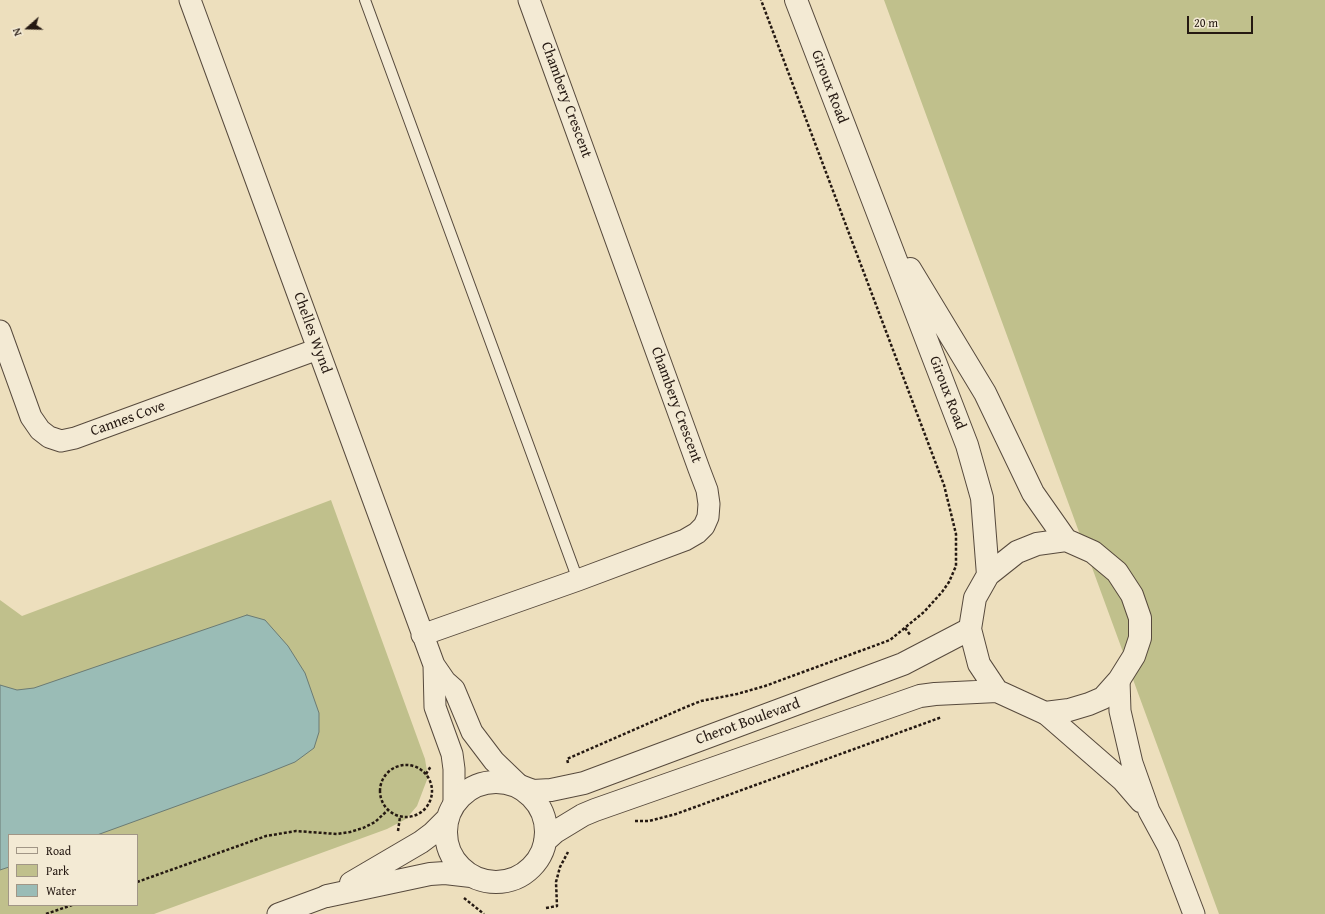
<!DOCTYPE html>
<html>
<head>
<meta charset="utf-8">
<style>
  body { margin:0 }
  #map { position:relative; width:1325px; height:914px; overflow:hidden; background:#eddfbd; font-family:"Gentium Book Plus",serif }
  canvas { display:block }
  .legend { position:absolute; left:8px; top:834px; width:130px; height:72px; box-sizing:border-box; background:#f3ead4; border:1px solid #a19686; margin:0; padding:5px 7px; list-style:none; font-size:12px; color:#251912 }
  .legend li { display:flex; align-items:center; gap:8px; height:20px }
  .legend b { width:20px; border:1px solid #a19686 }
  .north { position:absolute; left:8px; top:8px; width:40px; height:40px; -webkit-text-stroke:3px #f3ead4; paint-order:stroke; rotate:250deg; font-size:11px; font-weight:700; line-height:16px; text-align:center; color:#251912 }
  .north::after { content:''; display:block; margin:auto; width:14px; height:18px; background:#251912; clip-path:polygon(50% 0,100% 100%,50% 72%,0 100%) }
  .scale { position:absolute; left:1187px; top:16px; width:66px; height:18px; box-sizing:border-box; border:2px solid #251912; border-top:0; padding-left:5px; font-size:12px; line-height:14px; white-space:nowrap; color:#251912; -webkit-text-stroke:3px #f3ead4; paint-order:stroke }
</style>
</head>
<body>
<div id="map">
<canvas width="1325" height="914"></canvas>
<ul class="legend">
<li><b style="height:5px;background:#f3ead4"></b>Road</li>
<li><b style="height:11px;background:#c0c08c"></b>Park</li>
<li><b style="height:11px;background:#9abcb6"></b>Water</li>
</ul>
<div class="north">N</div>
<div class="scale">20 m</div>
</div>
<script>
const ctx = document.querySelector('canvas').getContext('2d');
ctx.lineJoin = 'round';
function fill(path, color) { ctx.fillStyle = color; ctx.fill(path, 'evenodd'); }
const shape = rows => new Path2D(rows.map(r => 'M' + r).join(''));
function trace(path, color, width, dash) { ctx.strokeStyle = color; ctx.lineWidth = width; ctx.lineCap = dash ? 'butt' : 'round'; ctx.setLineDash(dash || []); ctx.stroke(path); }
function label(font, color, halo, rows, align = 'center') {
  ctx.font = font + ' "Gentium Book Plus",serif'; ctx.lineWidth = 3; ctx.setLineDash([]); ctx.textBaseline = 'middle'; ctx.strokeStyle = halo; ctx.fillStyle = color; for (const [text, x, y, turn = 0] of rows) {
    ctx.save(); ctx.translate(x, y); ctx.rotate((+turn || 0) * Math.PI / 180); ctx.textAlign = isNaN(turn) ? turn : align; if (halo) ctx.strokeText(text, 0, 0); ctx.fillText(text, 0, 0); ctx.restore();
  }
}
fill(shape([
  [884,0,1325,0,1325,914,1219,914],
  [331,500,425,759,428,777,417,806,406,819,387,829,154,914,0,914,0,600,22,616],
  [9,835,137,835,137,905,9,905]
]), '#c0c08c');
const water = shape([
  [247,615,265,620,288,646,305,673,319,713,319,732,314,748,295,762,265,774,97,835,9,835,9,867,0,870,0,685,17,690,34,688,247,615]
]);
fill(water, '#9abcb6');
trace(water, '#6b7b74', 1);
const service = shape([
  [365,0,578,580]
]);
const minor = shape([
  [190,0,434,665,445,681,454,689,472,732,494,761,520,786],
  [0,331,31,417,40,430,49,437,61,441,75,438,318,349],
  [422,635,578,580,685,540,697,533,704,526,708,517,709,504,707,490,699,469,529,0],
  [434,665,435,707,452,754,454,769,454,803],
  [1119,680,1120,711,1132,763,1149,811,1168,846,1194,914],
  [1045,713,1122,780,1141,802],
  [278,914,327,896]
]);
const tertiary = shape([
  [796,0,967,445,982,498,988,575],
  [910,269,985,393,1033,493,1066,540],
  [1066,540,1093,552,1117,572,1132,595,1140,618,1140,638,1134,656,1119,680,1103,698,1089,704,1069,710,1045,713,997,691,979,664,970,629,975,598,988,575,1017,552,1037,544,1066,540],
  '446 832a50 50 0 1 1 100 0a50 50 0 1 1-100 0Z',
  [520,786,533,791,551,790,584,783,903,664,970,629],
  [545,841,555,832,583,815,595,810,920,696,935,694,997,691],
  [351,883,421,842,433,833,447,819],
  [327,896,430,874,445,873,471,876]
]);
trace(service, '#574a3d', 12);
trace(minor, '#574a3d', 23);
trace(tertiary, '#574a3d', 24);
trace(shape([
  [905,628,911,636],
  [568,763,567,759,686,707,701,701,737,694,765,686,890,640,924,612,942,592,949,582,956,566,956,534,944,485,761,0],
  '380 791a26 26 0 1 1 52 0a26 26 0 1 1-52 0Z',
  [426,774,431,766],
  [635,821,649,821,676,814,942,717],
  [398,831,400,817],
  [137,882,266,836,296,831,337,834,350,832,363,828,375,822,388,810],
  [464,898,484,914],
  [546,908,557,906,556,882,560,867,568,852],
  [46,914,72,905]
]), '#251912', 2.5, [3, 2]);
trace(service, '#f3ead4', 10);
trace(minor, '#f3ead4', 21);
trace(tertiary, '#f3ead4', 22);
label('15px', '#251912', '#f3ead4', [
  ["Giroux Road",829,87,69],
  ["Chambery Crescent",566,100,70],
  ["Chelles Wynd",312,333,70],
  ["Giroux Road",947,393,69],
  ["Chambery Crescent",676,405,70],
  ["Cannes Cove",128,419,-20],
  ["Cherot Boulevard",748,722,-20]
]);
</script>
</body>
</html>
